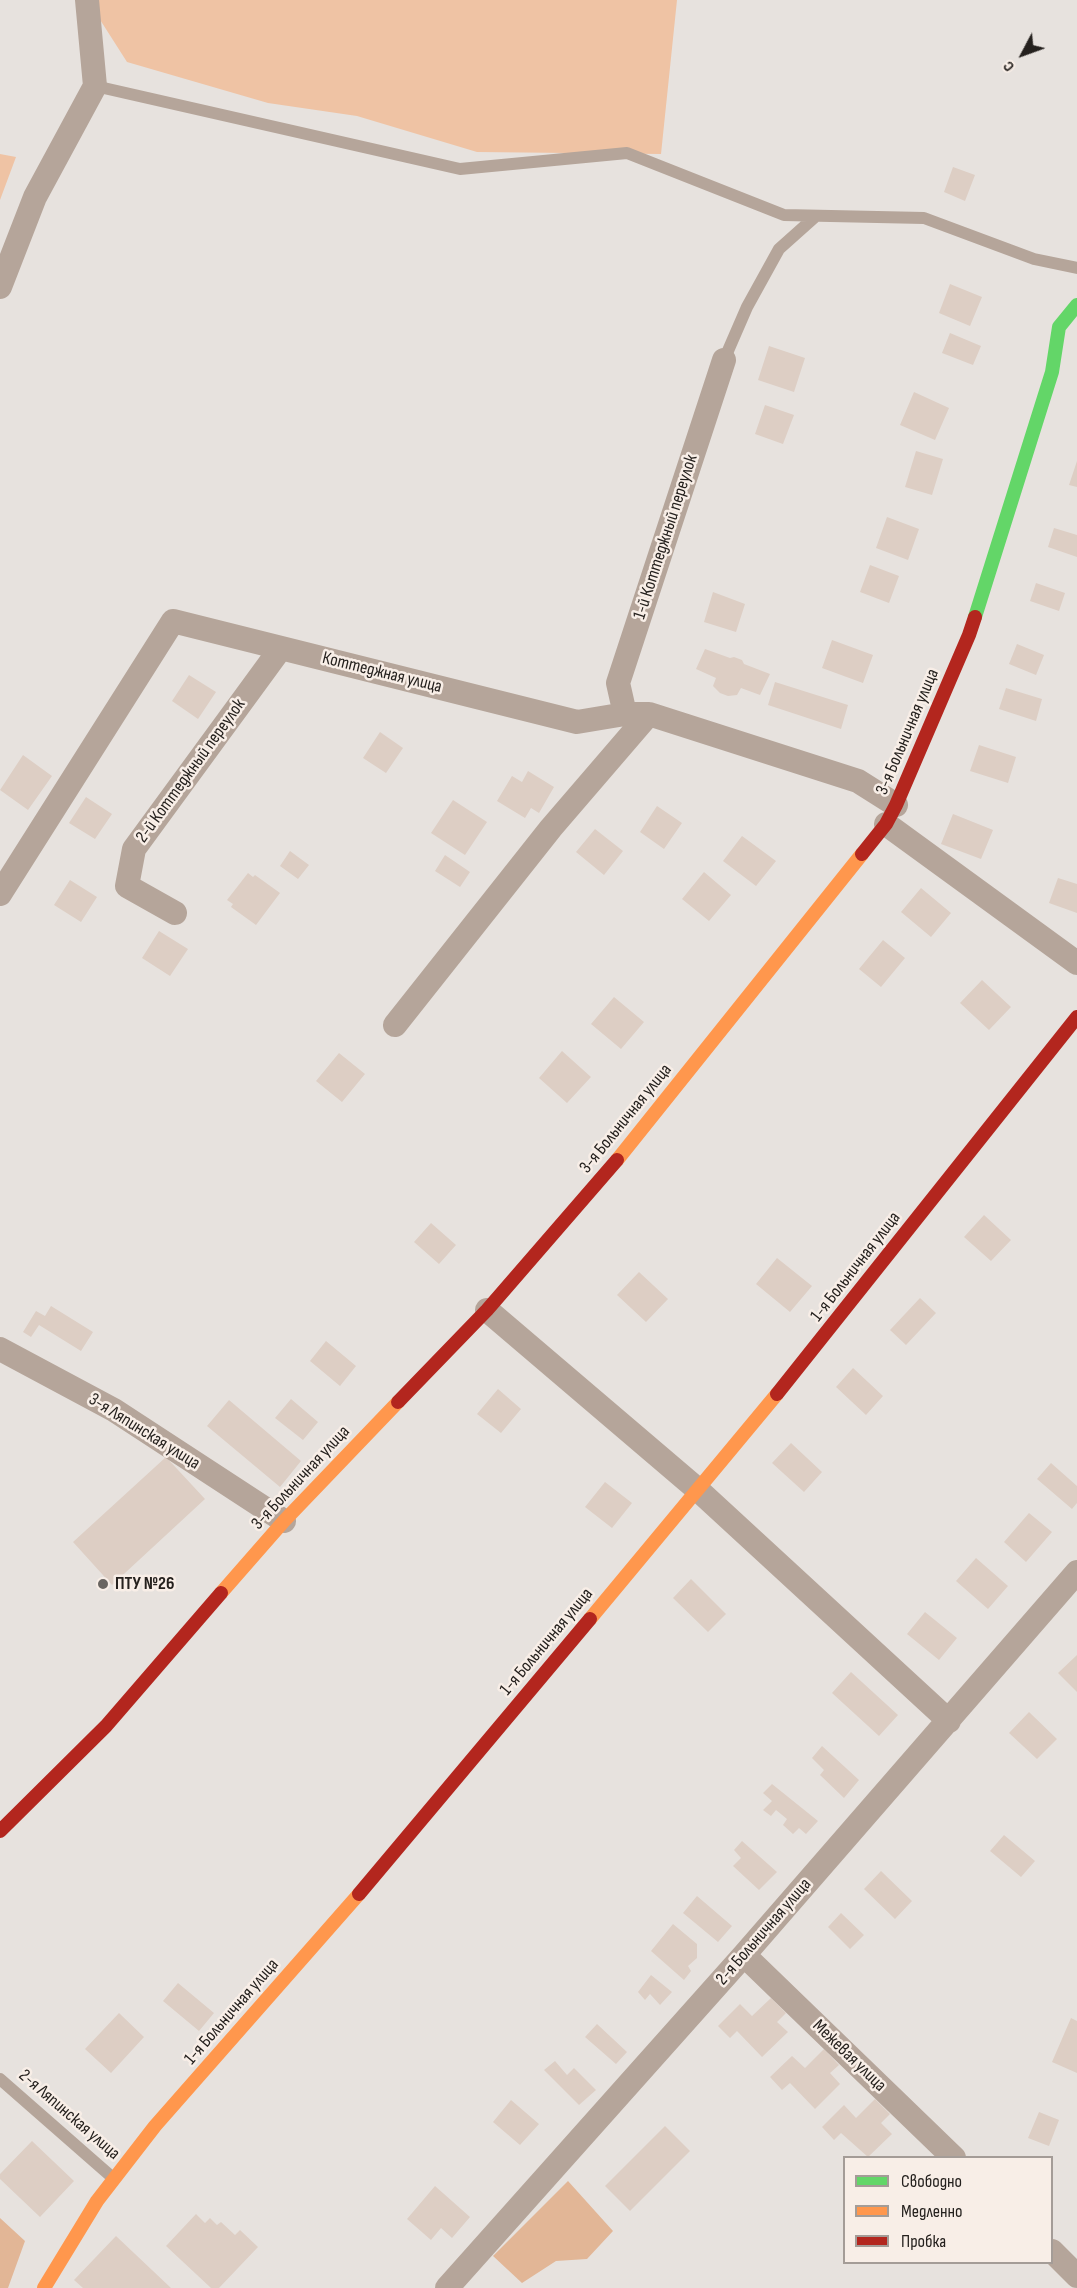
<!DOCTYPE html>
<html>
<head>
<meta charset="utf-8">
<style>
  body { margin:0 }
  #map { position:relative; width:1077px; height:2288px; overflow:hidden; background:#e7e2de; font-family:"Sofia Sans Condensed",sans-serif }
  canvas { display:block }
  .legend { position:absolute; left:843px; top:2156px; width:210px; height:108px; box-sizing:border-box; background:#f8eee7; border:2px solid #a49c97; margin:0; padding:8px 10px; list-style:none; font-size:18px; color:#25211e }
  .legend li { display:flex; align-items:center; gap:12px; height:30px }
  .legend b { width:30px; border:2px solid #a49c97 }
  .north { position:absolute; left:993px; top:24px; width:60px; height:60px; -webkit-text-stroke:4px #f8eee7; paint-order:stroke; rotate:229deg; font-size:16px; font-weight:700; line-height:24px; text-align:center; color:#25211e }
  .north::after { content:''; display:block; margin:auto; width:21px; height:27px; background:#25211e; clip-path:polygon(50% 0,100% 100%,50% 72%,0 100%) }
</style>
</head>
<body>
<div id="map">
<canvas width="1077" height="2288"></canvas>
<ul class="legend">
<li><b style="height:8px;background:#63d668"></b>Свободно</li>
<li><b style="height:8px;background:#ff974d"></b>Медленно</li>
<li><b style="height:8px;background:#b3261e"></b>Пробка</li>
</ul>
<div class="north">С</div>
</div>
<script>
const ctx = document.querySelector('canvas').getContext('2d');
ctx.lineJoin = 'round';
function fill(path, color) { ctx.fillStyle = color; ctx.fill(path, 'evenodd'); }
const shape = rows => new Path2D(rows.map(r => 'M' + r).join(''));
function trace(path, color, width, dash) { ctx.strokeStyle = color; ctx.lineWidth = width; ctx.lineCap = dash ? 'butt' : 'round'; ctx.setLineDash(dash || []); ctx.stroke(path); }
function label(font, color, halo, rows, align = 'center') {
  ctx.font = font + ' "Sofia Sans Condensed",sans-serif'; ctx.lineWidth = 5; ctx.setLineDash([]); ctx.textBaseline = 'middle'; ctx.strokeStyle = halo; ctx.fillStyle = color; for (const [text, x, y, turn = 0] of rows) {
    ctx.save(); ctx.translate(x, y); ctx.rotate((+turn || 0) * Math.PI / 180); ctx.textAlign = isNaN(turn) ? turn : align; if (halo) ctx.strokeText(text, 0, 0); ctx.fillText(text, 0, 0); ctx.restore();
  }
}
fill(shape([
  [99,0,677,0,661,154,477,152,357,116,268,103,127,62,97,15],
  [0,154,16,157,0,200]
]), '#efc3a4');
fill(shape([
  [568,2181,613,2231,587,2259,556,2261,522,2283,493,2256],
  [0,2218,25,2241,8,2288,0,2288]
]), '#e2b696');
fill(shape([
  [953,167,975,175,965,201,944,192],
  [950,284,982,297,970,326,939,313],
  [950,333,981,346,973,365,942,353],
  [769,346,805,358,794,392,758,380],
  [914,392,949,408,935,440,900,425],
  [765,405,794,415,783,444,755,434],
  [916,451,943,459,932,495,905,487],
  [1077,461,1077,487,1069,485],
  [887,517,919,529,908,560,876,548],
  [1054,528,1077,535,1077,557,1048,547],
  [870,565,899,576,889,603,860,592],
  [1036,583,1065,593,1059,611,1030,601],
  [713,592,745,604,736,632,704,622],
  [832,640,873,655,863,683,822,668],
  [1017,644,1044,655,1036,675,1009,664],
  [705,649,730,658,734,657,742,660,744,664,770,674,760,695,741,688,737,695,728,696,720,693,713,686,716,678,696,669],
  [189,675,216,692,198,719,172,701],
  [775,682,848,705,841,729,768,705],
  [1006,688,1042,699,1036,721,999,709],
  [380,732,403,748,386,773,363,758],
  [979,745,1016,757,1008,783,970,771],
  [23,755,52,776,28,810,0,790],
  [528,771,554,787,539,813,531,808,525,818,497,801,512,776,522,782],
  [86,797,112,814,95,839,69,823],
  [453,800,487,822,465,855,431,833],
  [657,806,682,823,664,849,640,832],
  [953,814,993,830,981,859,941,844],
  [595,829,623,851,604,875,576,852],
  [742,836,776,861,756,886,723,861],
  [290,851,309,865,298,879,280,866],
  [445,855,470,872,460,887,435,871],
  [704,872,731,895,709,921,682,899],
  [248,873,253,877,255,875,280,893,256,925,231,907,233,904,227,900],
  [1058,878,1077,884,1077,913,1049,903],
  [70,880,97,897,81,922,54,905],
  [921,888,951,913,931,937,901,912],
  [159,931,188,949,170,976,142,958],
  [883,940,905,958,881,987,859,969],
  [982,980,1011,1007,989,1030,960,1003],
  [614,997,644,1022,621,1049,591,1024],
  [562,1051,591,1077,567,1103,539,1078],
  [339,1053,365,1074,342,1102,316,1081],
  [984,1215,1011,1240,991,1261,964,1237],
  [431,1223,456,1245,439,1264,414,1242],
  [777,1258,812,1286,790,1312,756,1284],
  [639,1272,668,1299,646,1322,617,1295],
  [920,1298,936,1313,906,1345,890,1330],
  [51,1306,93,1332,81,1351,39,1325,31,1337,23,1332,36,1311,45,1316],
  [326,1341,356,1366,340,1386,310,1361],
  [853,1368,883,1396,866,1415,836,1387],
  [498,1389,521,1409,501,1433,477,1414],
  [291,1399,318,1422,303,1440,275,1418],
  [229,1400,301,1461,280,1487,207,1426],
  [791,1443,822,1472,804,1492,772,1463],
  [166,1457,205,1499,112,1585,73,1542],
  [1051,1463,1077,1486,1077,1503,1072,1509,1037,1479],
  [605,1482,632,1503,612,1528,585,1507],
  [1029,1513,1052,1532,1026,1562,1004,1542],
  [976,1558,1008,1586,988,1609,956,1581],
  [691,1579,726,1614,708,1632,673,1598],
  [925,1612,957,1638,939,1660,907,1634],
  [1077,1655,1077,1692,1058,1673],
  [851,1672,898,1715,879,1736,832,1693],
  [1029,1712,1057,1739,1037,1759,1009,1733],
  [822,1746,859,1780,844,1798,820,1775,824,1770,812,1758],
  [772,1784,818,1821,806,1834,799,1828,793,1834,783,1825,787,1819,776,1810,771,1816,763,1810,772,1801,763,1793],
  [1004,1835,1035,1861,1021,1877,990,1851],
  [742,1841,777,1872,759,1890,733,1866,741,1858,734,1850],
  [881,1871,912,1901,895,1919,864,1889],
  [697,1896,732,1926,718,1942,683,1913],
  [841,1913,864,1935,850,1949,828,1927],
  [673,1924,697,1944,697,1958,688,1966,691,1971,684,1980,651,1951],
  [651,1975,672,1992,660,2005,650,1994,645,2000,638,1992],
  [178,1983,214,2013,199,2031,163,2001],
  [771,1998,786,2013,777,2022,788,2032,762,2057,737,2031,730,2038,718,2026,740,2004,752,2016],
  [119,2013,144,2037,111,2073,85,2049],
  [1071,2018,1077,2021,1077,2073,1052,2062],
  [597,2024,627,2052,616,2064,585,2037],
  [824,2049,839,2065,830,2073,840,2084,815,2109,790,2083,782,2090,770,2077,792,2056,805,2068],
  [555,2061,567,2075,574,2068,596,2090,579,2105,544,2070],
  [875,2099,890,2114,881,2123,892,2134,868,2157,841,2133,834,2140,822,2127,844,2105,856,2118],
  [511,2100,539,2124,520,2145,493,2122],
  [1039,2112,1059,2120,1049,2146,1028,2138],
  [665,2126,690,2151,630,2211,605,2186],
  [32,2141,74,2181,40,2217,0,2179,0,2174],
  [435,2186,470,2217,452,2238,441,2228,431,2240,407,2219],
  [196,2214,205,2223,210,2218,217,2225,221,2222,235,2235,240,2230,258,2247,219,2288,211,2288,166,2246],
  [116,2236,171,2288,83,2288,74,2280]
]), '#ddcec4');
trace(shape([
  [95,86,460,169,627,153,784,215,924,218,1034,259,1077,268],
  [724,360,747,307,779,249,816,216],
  [0,2079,113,2178]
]), '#b5a59a', 12);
trace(shape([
  [0,287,35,197,95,86,87,0],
  [625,714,618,683,724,360],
  [886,824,1077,963],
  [0,894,173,621,577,722,625,714,649,714,858,781,896,805],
  [175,913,127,886,134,849,281,648],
  [395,1025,551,828,649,714],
  [487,1310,697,1489,949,1721],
  [0,1349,114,1410,284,1521],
  [744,1955,954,2158],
  [1052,2251,1077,2276],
  [447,2288,744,1955,1077,1572]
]), '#b5a59a', 24);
trace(shape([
  [975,617,1052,372,1059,327,1077,305]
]), '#63d668', 14);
trace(shape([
  [617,1160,862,854],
  [221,1593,284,1521,398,1402],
  [590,1619,777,1394],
  [44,2288,97,2201,155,2126,359,1894]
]), '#ff974d', 14);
trace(shape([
  [862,854,886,824,896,805,969,635,975,617],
  [777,1394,1077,1017],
  [398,1402,487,1310,617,1160],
  [0,1831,106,1726,221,1593],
  [359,1894,590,1619]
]), '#b3261e', 14);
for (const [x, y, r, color] of [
  [103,1584,6,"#696561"]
]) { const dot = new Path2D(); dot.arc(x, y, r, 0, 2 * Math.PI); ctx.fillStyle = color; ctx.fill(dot); trace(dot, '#f8eee7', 2); }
label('18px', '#25211e', '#f8eee7', [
  ["1-й Коттеджный переулок",666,537,-72],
  ["Коттеджная улица",382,673,14],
  ["3-я Больничная улица",908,732,-67],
  ["2-й Коттеджный переулок",191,771,-54],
  ["3-я Больничная улица",626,1119,-51],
  ["1-я Больничная улица",856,1267,-52],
  ["3-я Ляпинская улица",144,1432,32],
  ["3-я Больничная улица",301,1478,-47],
  ["1-я Больничная улица",547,1642,-50],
  ["2-я Больничная улица",764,1932,-49],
  ["1-я Больничная улица",232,2012,-49],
  ["Межевая улица",849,2056,44],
  ["2-я Ляпинская улица",69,2115,41]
]);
label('bold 18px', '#25211e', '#f8eee7', [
  ["ПТУ №26",115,1584]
], 'left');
</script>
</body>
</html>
